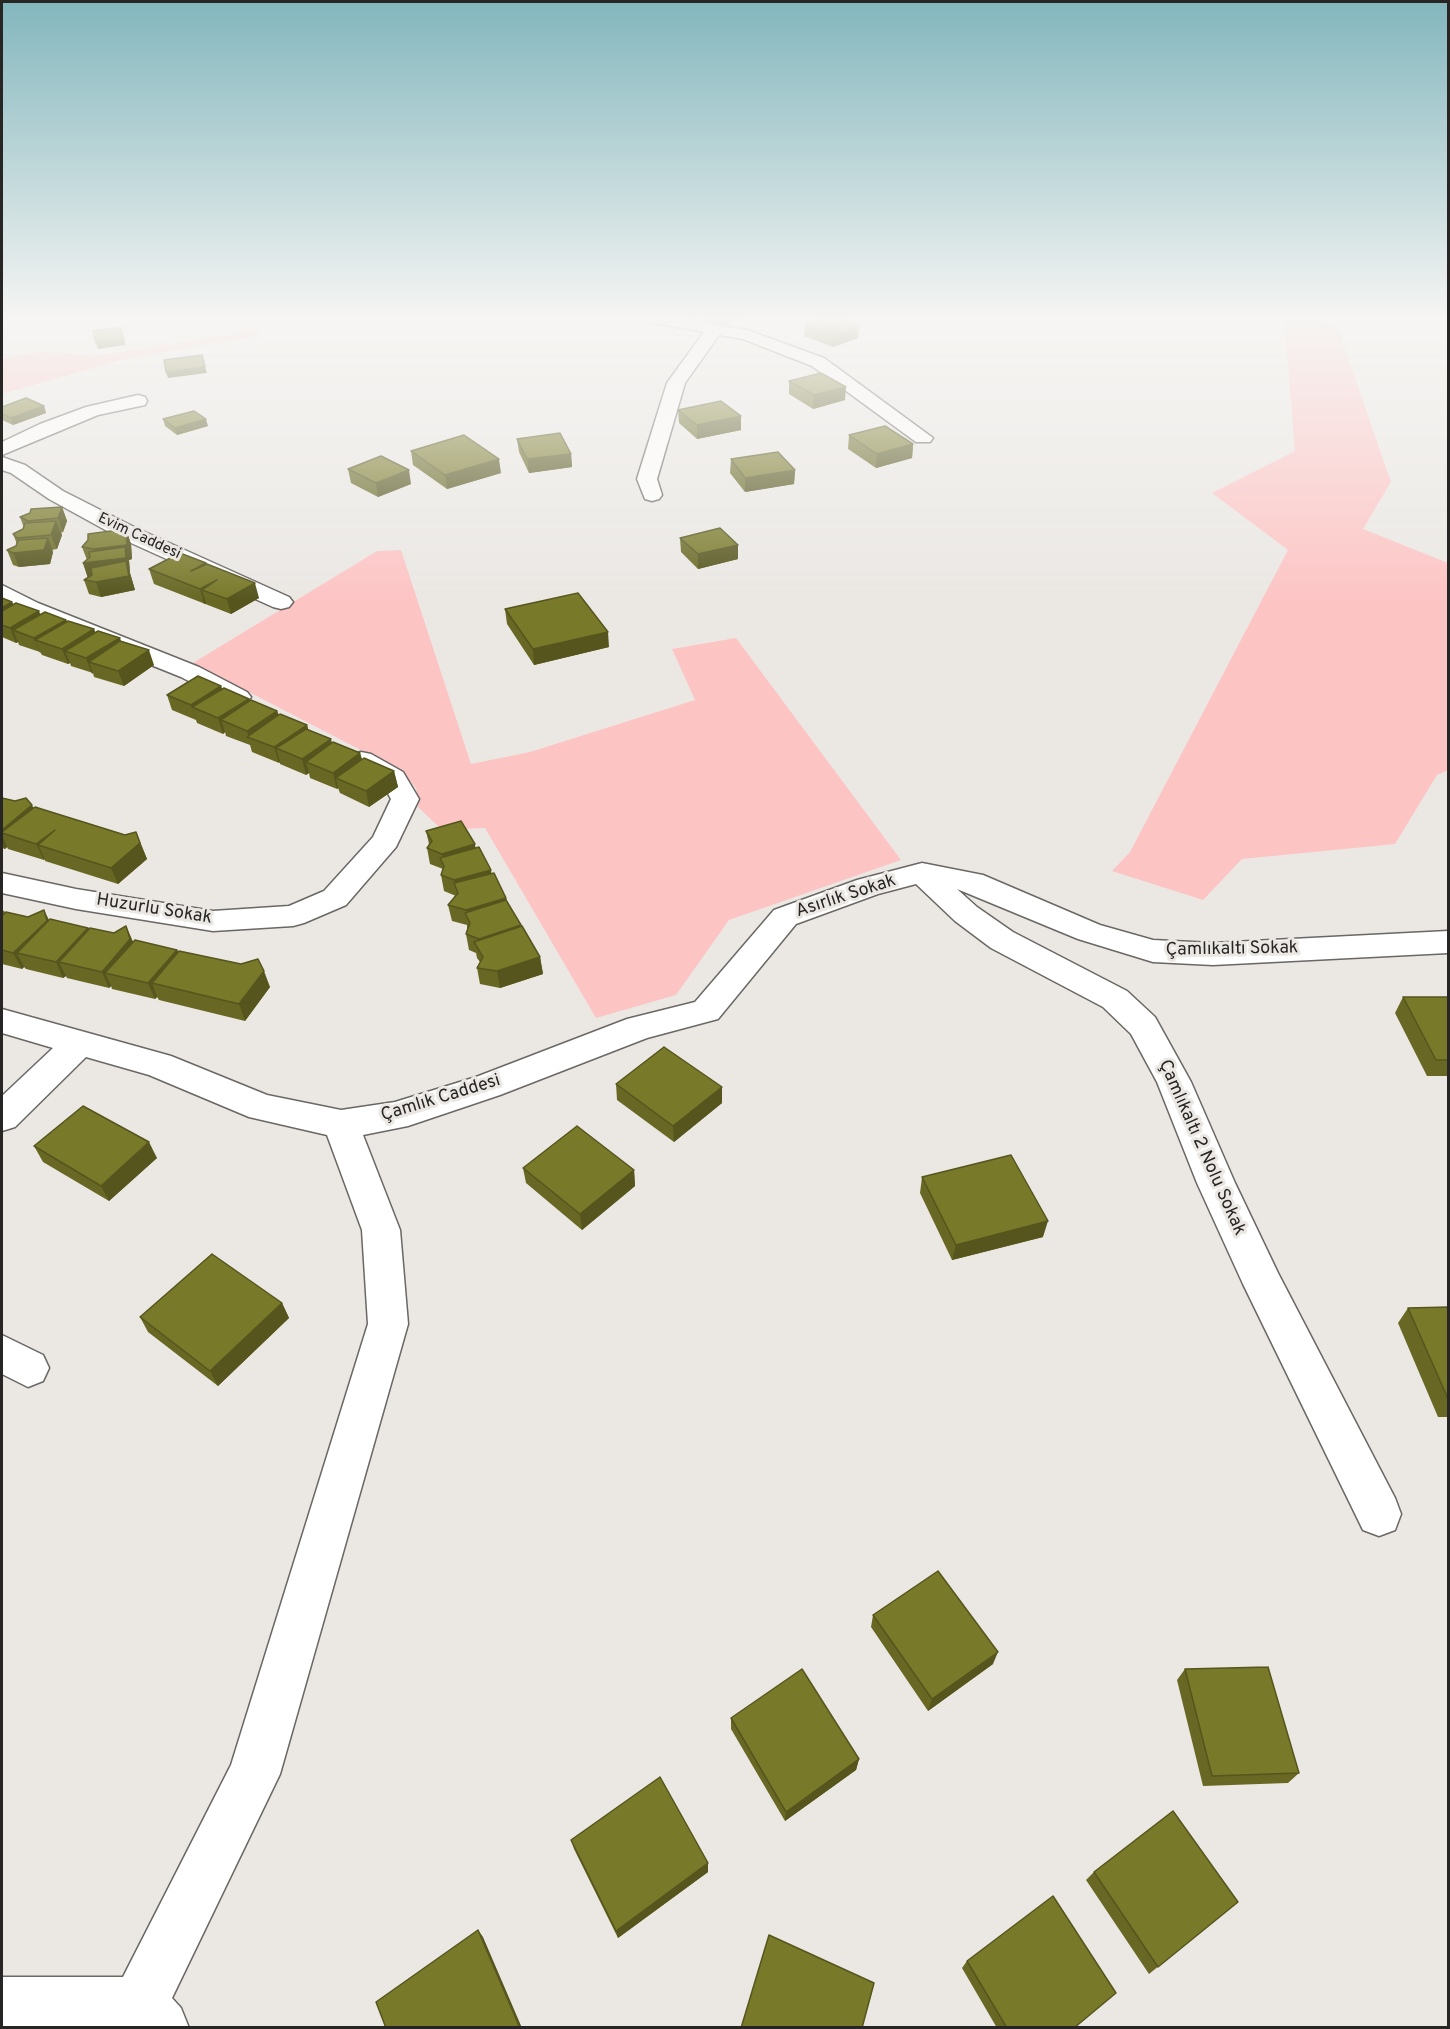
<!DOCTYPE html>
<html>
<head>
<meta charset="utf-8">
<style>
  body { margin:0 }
  #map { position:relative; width:1450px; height:2029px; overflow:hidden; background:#ebe8e4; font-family:Overpass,sans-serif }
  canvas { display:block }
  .frame { position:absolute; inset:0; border:3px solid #272625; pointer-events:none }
</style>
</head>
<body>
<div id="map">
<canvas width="1450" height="2029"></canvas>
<div class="frame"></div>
</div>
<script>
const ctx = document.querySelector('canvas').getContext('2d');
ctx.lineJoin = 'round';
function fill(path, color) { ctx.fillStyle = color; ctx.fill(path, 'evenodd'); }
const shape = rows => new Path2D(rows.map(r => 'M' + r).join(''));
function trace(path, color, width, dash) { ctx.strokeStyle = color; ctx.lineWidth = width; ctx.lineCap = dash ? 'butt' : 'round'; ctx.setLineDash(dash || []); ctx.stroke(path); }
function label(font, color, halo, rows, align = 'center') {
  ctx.font = font + ' Overpass,sans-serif'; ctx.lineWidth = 6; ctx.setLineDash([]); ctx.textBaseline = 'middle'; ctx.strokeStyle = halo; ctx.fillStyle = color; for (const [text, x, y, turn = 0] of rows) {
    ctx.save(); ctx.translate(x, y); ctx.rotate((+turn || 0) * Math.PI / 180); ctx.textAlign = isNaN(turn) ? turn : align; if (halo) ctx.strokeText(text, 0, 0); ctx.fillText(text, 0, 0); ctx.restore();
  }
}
fill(shape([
  [1284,317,1307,317,1337,326,1391,482,1363,529,1448,563,1448,770,1437,775,1395,844,1242,859,1203,900,1112,871,1130,852,1288,550,1212,493,1295,451],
  [259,330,258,336,132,357,2,394,2,359,40,351,96,356],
  [401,550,471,764,530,752,695,700,672,649,736,638,901,860,729,920,676,995,596,1018,485,828,442,830,418,807,416,788,403,772,193,663,377,551]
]), '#fdc4c4');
const minor = shape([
  [642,317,674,317,747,330,824,358,933,438,930,442,916,442,812,366,743,339,719,335,685,383,657,479,662,495,659,499,652,501,645,499,637,479,667,383,704,332,650,322,642,317],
  [138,395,145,397,147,401,145,405,98,415,2,455,2,442,40,424,86,407,138,395],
  [2,457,25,465,63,491,136,528,289,597,293,602,289,607,281,609,273,607,120,538,49,499,11,473,2,470,2,457],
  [2,585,38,603,199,667,247,692,251,697,247,702,238,705,229,702,181,677,22,613,2,601,2,585],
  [361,752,371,754,403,772,419,799,396,847,346,905,304,923,293,926,213,931,76,909,2,893,2,873,76,889,213,911,289,906,324,891,373,837,391,799,382,783,351,766,348,760,351,754,361,752],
  [922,863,983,875,1100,925,1153,940,1213,943,1448,931,1448,953,1213,965,1153,962,1078,939,957,889,977,907,1013,932,1127,991,1155,1017,1191,1082,1235,1183,1278,1273,1395,1498,1401,1514,1395,1530,1379,1536,1363,1530,1243,1284,1197,1183,1157,1082,1131,1034,1103,1007,991,948,955,921,916,884,878,894,796,924,718,1019,647,1038,500,1095,408,1126,363,1135,400,1230,408,1324,280,1774,172,1998,181,2008,189,2028,2,2028,2,1977,123,1977,231,1765,368,1324,362,1230,327,1135,249,1117,149,1075,86,1057,15,1127,2,1131,2,1096,53,1048,2,1033,2,1009,171,1056,267,1095,341,1110,395,1102,476,1077,627,1019,695,1002,774,910,857,880,922,863],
  [2,1335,43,1355,49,1368,43,1381,28,1387,2,1374,2,1335]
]);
trace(minor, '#6a6764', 3);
fill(minor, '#fff');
fill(shape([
  [699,317,745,317,723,325],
  [805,324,858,338,833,347,804,336],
  [789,381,845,400,813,409,789,394],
  [44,406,46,413,13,425,2,420,2,407],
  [678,410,741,416,741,430,697,439,679,423],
  [163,419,208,426,177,435,165,426],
  [849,435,913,444,912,458,876,468,848,449],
  [517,439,571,454,572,467,529,473,519,452],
  [411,451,501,473,447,489,413,465],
  [731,459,795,470,794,484,745,492,730,473],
  [348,469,411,484,378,497,351,483],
  [62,507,67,521,63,532,61,533,62,535,57,549,52,550,53,552,50,564,19,567,13,565,7,550,16,546,17,544,13,534,23,529,24,528,20,517],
  [126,529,131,544,132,559,129,560,130,573,135,590,101,597,89,594,84,580,88,578,83,563,87,560,82,547],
  [680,538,738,545,738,559,698,569,681,552],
  [207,564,259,598,231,614,154,584,149,569],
  [2,598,12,602,13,604,40,615,66,620,66,622,94,629,95,632,121,642,154,665,124,686,94,677,93,673,71,666,70,663,68,664,42,655,40,652,19,645,18,642,16,643,2,637],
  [505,609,609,647,534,665,507,624],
  [221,686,222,689,249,699,250,701,277,711,279,715,307,725,308,729,332,743,360,753,362,759,394,771,398,787,369,807,340,793,338,788,337,789,310,778,309,773,306,775,280,764,280,762,279,763,252,752,250,745,226,736,225,732,223,734,197,723,196,720,172,710,167,695],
  [2,798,125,835,136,832,147,859,118,884,45,861,45,859,44,860,8,849,7,847,5,849,2,848],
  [426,831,475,848,506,898,507,901,521,927,540,957,543,974,500,988,480,984,477,968,480,962,477,958,476,953,469,950,466,934,467,929,467,925,452,921,448,905,456,896,444,891,441,875,443,869,430,864,427,848,429,844],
  [2,910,4,911,5,912,28,917,88,928,89,930,114,933,126,926,133,942,177,950,178,952,270,987,245,1021,159,1000,157,997,155,999,112,989,111,986,109,988,67,978,66,976,63,978,26,969,24,967,22,969,2,964],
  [1403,997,1449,997,1449,1076,1427,1076,1395,1013],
  [616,1084,722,1103,674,1142,617,1100],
  [34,1146,157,1158,109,1201,43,1162],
  [523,1168,634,1170,635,1186,582,1230,526,1183],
  [922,1177,1043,1237,952,1260,920,1193],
  [282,1303,289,1318,218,1386,148,1332,140,1317],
  [1449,1307,1449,1417,1438,1417,1398,1323,1408,1308],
  [873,1615,993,1664,928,1711,871,1627],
  [1185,1669,1299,1773,1288,1783,1203,1786,1177,1680],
  [731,1718,859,1759,856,1770,785,1821,731,1729],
  [571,1840,708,1863,708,1872,618,1938,574,1849],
  [1094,1872,1238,1902,1149,1974,1086,1880],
  [967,1961,1074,2028,997,2028,962,1968]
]), '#686824');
fill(shape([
  [723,317,745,317,723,325],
  [859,326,858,338,833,347,834,335],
  [124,339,126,345,98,349,96,343],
  [205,367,207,373,168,378,166,372],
  [846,387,845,400,813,409,814,395],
  [44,406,46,413,13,425,11,418],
  [741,416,741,430,697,439,697,425],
  [206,419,208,426,177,435,175,428],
  [913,444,912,458,876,468,877,454],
  [571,454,572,467,529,473,527,459],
  [499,459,501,473,447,489,445,475],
  [409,470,411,484,378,497,376,483],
  [795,470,794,484,745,492,745,478],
  [62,507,67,521,63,532,58,518],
  [56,521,62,535,57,549,51,535],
  [126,529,131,544,132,559,129,560,130,573,135,590,101,597,96,582,88,578,83,563,99,561,94,549],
  [48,538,53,552,50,564,19,567,13,553],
  [738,545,738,559,698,569,698,554],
  [217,580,202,590,206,603,204,604,200,589],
  [255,583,259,598,231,614,227,599],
  [12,602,19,617,2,625,2,608],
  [39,611,45,626,13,630,18,642,16,643,10,628],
  [66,620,72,635,35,640,40,652,40,653,34,638],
  [94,629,100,645,65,651,70,663,68,664,62,649],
  [608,632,609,647,534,665,533,649],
  [120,638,125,653,89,662,93,673,92,674,86,658],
  [149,650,154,665,124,686,118,671],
  [221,686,226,701,192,707,196,720,191,705],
  [249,699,254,714,221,720,225,732,223,734,218,718],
  [277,711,282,726,249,737,247,731],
  [307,725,311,740,276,748,280,762,279,763,274,747],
  [331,739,335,755,306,762,309,773,306,775,302,759],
  [360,753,364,768,336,778,338,788,337,789,333,773],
  [394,771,398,787,369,807,366,791],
  [32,805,40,821,2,833,2,830],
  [55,830,38,845,45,859,44,860,36,844],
  [136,832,147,859,118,884,111,868],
  [2,835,7,847,5,849,2,842],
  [475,844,477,860,445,870,442,854],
  [491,870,493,886,455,887,454,880],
  [506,898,509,914,468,920,466,910],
  [44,910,52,926,17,953,24,967,22,969,13,953],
  [521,925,523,941,482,955,479,939],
  [126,926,133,942,105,973,111,986,109,988,102,972],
  [88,928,95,944,59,962,66,976,63,978,56,962],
  [177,950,184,966,152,983,157,997,155,999,148,983],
  [540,957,543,974,500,988,497,971],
  [264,971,270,987,245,1021,239,1004],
  [722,1087,722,1103,674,1142,673,1126],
  [149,1142,157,1158,109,1201,101,1186],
  [634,1170,635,1186,582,1230,580,1214],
  [1048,1221,1043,1237,952,1260,956,1245],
  [282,1303,289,1318,218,1386,210,1371],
  [998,1652,993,1664,928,1711,932,1699],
  [859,1759,856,1770,785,1821,786,1812],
  [708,1863,708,1872,618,1938,616,1931],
  [478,1930,483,1937,522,2028,520,2028]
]), '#55551d');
const building = shape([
  [826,317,833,317,859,326,834,335,805,324,826,317],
  [120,327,124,339,96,343,93,331,120,327],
  [202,355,205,367,166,372,164,360,202,355],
  [821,373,846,387,814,395,789,381,821,373],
  [26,398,44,406,11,418,2,414,2,407,26,398],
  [721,401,741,416,697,425,678,410,721,401],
  [194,411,206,419,175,428,163,419,194,411],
  [885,426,913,444,877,454,849,435,885,426],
  [560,433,571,454,527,459,517,439,560,433],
  [464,435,499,459,445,475,411,451,464,435],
  [778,452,795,470,745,478,731,459,778,452],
  [381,456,409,470,376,483,348,469,381,456],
  [62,507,58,518,28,521,20,517,30,513,31,509,62,507],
  [56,521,51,535,17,538,13,534,23,529,25,523,56,521],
  [720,528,738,545,698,554,680,538,720,528],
  [126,529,127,545,94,549,82,547,88,540,88,534,126,529],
  [48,538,44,550,13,553,7,550,16,546,18,540,48,538],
  [125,547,126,558,83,563,90,557,89,552,125,547],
  [180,553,206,563,191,571,207,564,255,583,227,599,202,590,217,580,200,589,149,569,180,553],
  [126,561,129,576,96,582,84,580,92,575,91,568,126,561],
  [578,593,608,632,533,649,505,609,578,593],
  [2,598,12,602,2,608,2,598],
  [16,603,39,611,10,628,2,625,2,611,16,603],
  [45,612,66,620,34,638,13,630,45,612],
  [68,621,94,629,62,649,35,640,68,621],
  [98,631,120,638,86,658,65,651,98,631],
  [120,641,149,650,118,671,89,662,120,641],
  [198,676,221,686,191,705,167,695,198,676],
  [224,688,249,699,218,718,192,707,224,688],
  [251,700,277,711,247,731,221,720,251,700],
  [280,714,307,725,274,747,247,737,280,714],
  [306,729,331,739,302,759,276,748,306,729],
  [333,742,360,753,333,773,306,762,333,742],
  [364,758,394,771,366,791,336,778,364,758],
  [2,798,15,801,26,798,32,805,2,830,2,798],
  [35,807,125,835,136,832,140,843,111,868,38,845,55,830,36,844,2,833,2,832,35,807],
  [461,821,475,844,442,854,427,848,432,841,426,831,461,821],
  [479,847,491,870,454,880,441,875,444,866,440,858,479,847],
  [494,873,506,898,466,910,448,905,458,893,454,883,494,873],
  [506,900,521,925,479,939,466,934,470,923,465,913,506,900],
  [44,910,47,921,13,953,2,950,2,916,6,912,28,917,44,910],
  [50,919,88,928,56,962,17,953,50,919],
  [126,926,130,939,102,972,59,962,90,928,114,933,126,926],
  [522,926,540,957,497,971,477,968,483,957,474,942,522,926],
  [135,940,177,950,148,983,105,973,135,940],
  [179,951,241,964,258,959,264,971,239,1004,152,983,179,951],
  [1403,997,1449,997,1449,1060,1436,1060,1403,997],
  [664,1047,722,1087,673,1126,616,1084,664,1047],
  [83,1106,149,1142,101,1186,34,1146,83,1106],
  [577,1126,634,1170,580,1214,523,1168,577,1126],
  [1011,1155,1048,1221,956,1245,922,1177,1011,1155],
  [212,1254,282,1303,210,1371,140,1317,212,1254],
  [1449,1307,1449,1401,1408,1308,1449,1307],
  [938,1571,998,1652,932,1699,873,1615,938,1571],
  [1268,1667,1299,1773,1212,1776,1185,1669,1268,1667],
  [802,1669,859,1759,786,1812,731,1718,802,1669],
  [660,1777,708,1863,616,1931,571,1840,660,1777],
  [1173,1811,1238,1902,1158,1967,1094,1872,1173,1811],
  [1053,1896,1116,1993,1074,2028,1007,2028,967,1961,1053,1896],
  [478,1930,520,2028,386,2028,376,2002,478,1930],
  [769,1935,874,1983,862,2028,741,2028,769,1935]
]);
fill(building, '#79792a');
trace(building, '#55551d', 1.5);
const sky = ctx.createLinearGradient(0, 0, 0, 601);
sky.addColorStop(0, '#82b6bd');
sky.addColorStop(0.53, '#f6f5f3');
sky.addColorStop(1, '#f6f5f300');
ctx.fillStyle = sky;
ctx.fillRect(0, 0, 1450, 601);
label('15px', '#272625', '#ebe8e4', [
  ["Evim Caddesi",139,537,25]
]);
label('18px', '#272625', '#ebe8e4', [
  ["Asırlık Sokak",846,897,-18],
  ["Huzurlu Sokak",154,910,9],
  ["Çamlıkaltı Sokak",1232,950,-1],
  ["Çamlık Caddesi",441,1099,-17],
  ["Çamlıkaltı 2 Nolu Sokak",1201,1148,66]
]);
</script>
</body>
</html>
